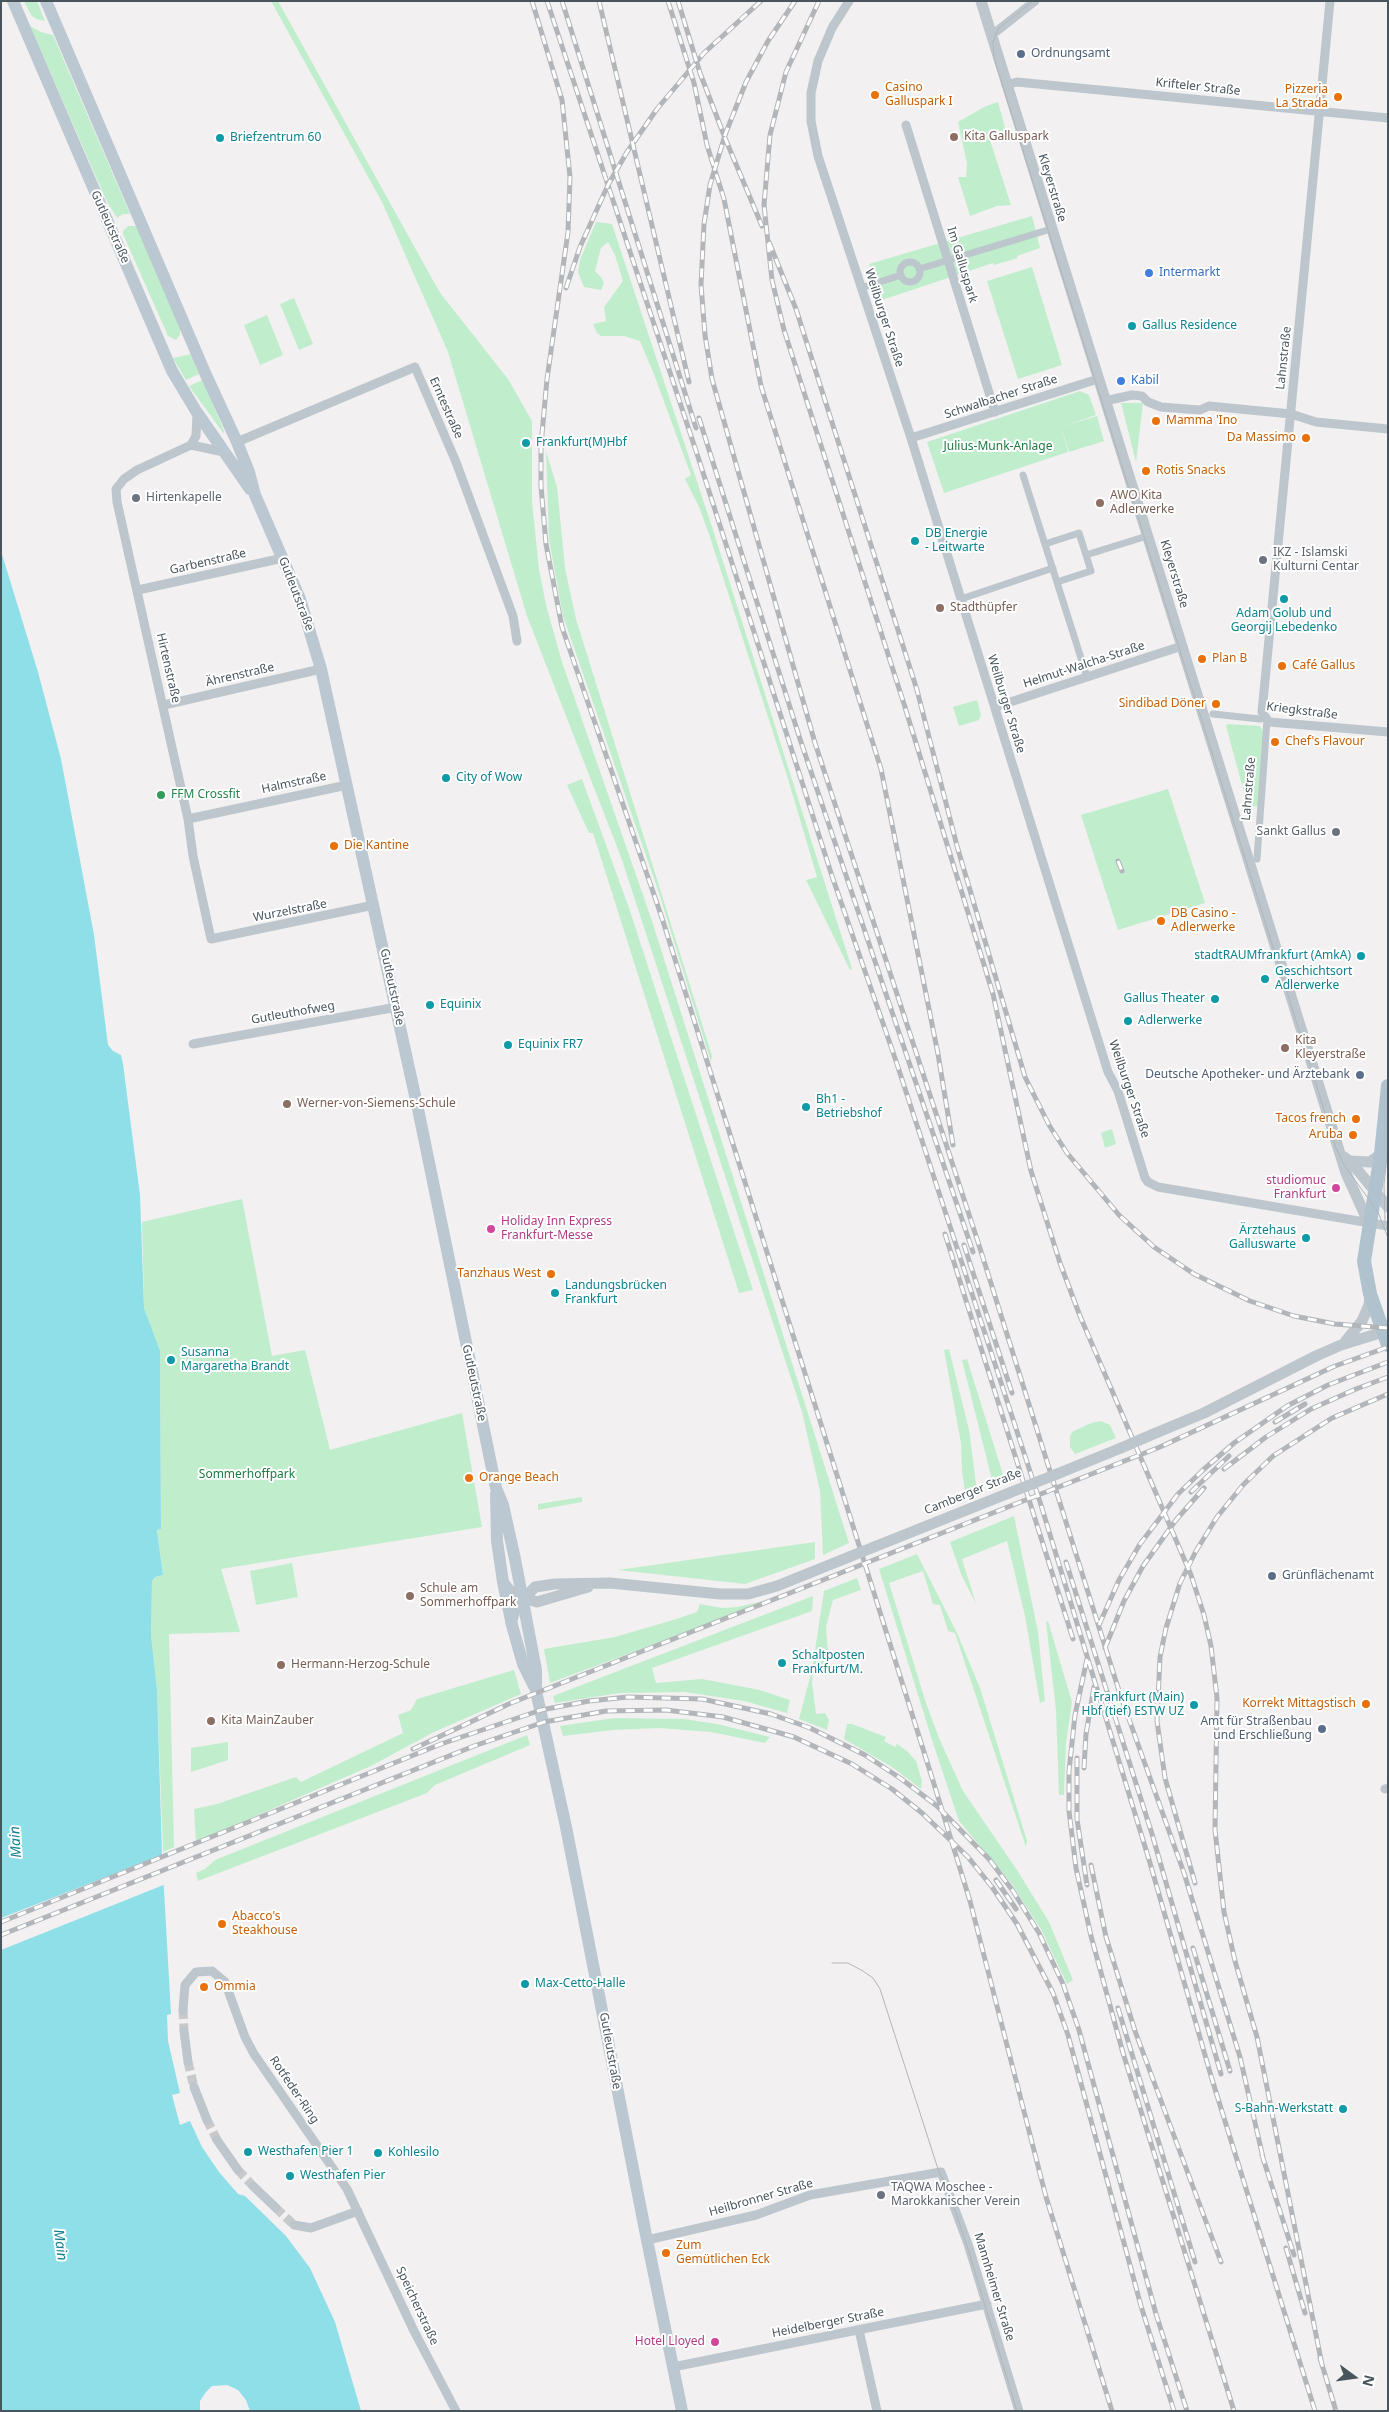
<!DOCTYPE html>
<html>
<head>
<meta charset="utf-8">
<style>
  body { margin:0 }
  #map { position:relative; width:1389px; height:2412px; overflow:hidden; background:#f2f0f0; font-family:"Noto Sans",sans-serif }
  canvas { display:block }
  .frame { position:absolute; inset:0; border:2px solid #48555d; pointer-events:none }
  .north { position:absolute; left:1329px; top:2352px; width:50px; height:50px; -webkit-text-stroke:4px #fff; paint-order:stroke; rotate:104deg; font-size:14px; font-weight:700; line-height:20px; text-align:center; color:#48555d }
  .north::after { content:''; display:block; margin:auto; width:18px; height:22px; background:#48555d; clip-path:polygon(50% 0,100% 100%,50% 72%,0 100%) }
</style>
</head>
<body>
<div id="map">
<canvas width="1389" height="2412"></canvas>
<div class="frame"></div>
<div class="north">N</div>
</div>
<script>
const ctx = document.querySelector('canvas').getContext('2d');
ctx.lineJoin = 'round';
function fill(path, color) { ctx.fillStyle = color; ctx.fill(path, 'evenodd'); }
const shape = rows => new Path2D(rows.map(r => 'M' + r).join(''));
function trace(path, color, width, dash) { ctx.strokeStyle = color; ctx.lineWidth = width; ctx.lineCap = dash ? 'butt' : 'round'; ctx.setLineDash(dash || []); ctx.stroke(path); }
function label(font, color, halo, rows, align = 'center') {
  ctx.font = font + ' "Noto Sans",sans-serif'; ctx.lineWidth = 4; ctx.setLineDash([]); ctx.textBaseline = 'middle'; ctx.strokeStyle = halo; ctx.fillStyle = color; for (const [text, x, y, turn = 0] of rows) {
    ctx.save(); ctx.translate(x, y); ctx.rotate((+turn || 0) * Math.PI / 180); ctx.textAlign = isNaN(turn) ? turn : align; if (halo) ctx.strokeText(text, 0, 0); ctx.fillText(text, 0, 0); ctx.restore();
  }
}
fill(shape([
  [24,1,37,1,45,21,36,19,31,15],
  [271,1,278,1,430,275,441,294,508,379,532,421,532,502,539,569,546,605,562,662,652,921,849,1543,823,1555,820,1491,802,1412,621,857,527,616,448,352,382,202],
  [30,26,41,32,53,35,130,214,123,214,117,218,107,202],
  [998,102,1007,135,988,134,1011,205,997,206,970,216,958,177,966,177,967,163,958,122,986,106],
  [1032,216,1040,248,1017,256,1018,258,994,265,993,263,882,300,869,264],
  [596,222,612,224,714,533,852,969,850,970,806,880,817,877,788,779,709,534,699,507,685,479,691,475,655,377,640,341,624,336,601,336,597,333,593,324,606,321,604,307,623,281,615,255,608,242,601,248,595,271,601,277,604,283,601,290,584,287,578,272,580,260],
  [128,226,136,226,138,230,180,326,180,335,176,340,168,336,123,234,123,231],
  [1032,267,1062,365,1018,379,987,281],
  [294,298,313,344,299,350,280,304],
  [267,315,283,355,260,365,244,325],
  [191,354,199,374,186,380,173,358],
  [203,380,224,431,224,434,189,386],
  [1080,391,1089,395,1096,415,1064,426,1097,416,1104,441,1069,452,1061,427,1068,452,944,493,927,442],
  [1121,403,1143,403,1136,462],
  [546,451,557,487,565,568,576,619,712,1056,711,1062,659,893,563,616,549,539],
  [977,700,981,715,979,720,959,726,953,707],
  [1228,724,1260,726,1263,731,1258,806,1248,807,1226,726],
  [582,779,629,908,753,1290,739,1293,593,833,589,833,567,785],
  [1168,789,1205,903,1118,930,1081,815],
  [1112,1129,1116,1144,1105,1148,1101,1133],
  [242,1199,272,1356,305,1350,330,1450,462,1413,482,1527,221,1569,240,1632,169,1634,174,1847,163,1852,157,1689,151,1635,152,1581,155,1577,163,1575,157,1529,161,1528,160,1352,144,1308,142,1222],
  [949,1349,969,1430,977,1491,975,1494,966,1498,962,1472,961,1443,944,1350],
  [967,1359,1005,1481,996,1485,993,1484,962,1360],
  [1101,1421,1110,1425,1116,1438,1075,1454,1070,1447,1070,1436,1072,1432,1091,1423],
  [582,1497,582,1502,538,1510,538,1504],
  [1014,1516,1038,1632,1045,1701,1040,1703,1025,1616,1007,1541,962,1559,976,1604,961,1574,950,1542],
  [815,1542,815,1559,745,1584,618,1570],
  [917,1554,957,1633,980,1688,1027,1841,1026,1847,955,1633,948,1631,940,1605,933,1604,923,1571,889,1583,926,1703,939,1738,963,1791,1017,1870,1049,1922,1073,1980,1067,1984,1042,1931,1012,1884,959,1821,932,1740,879,1569],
  [292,1563,298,1597,256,1605,250,1571],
  [857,1578,861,1590,833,1600,826,1627,829,1665,813,1673,812,1682,816,1714,825,1713,829,1720,827,1730,799,1719,812,1670,824,1591],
  [813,1596,812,1611,652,1668,656,1683,702,1679,760,1690,790,1700,787,1713,744,1701,685,1692,620,1693,555,1703,553,1696],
  [763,1601,764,1603,550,1683,544,1649,615,1637,673,1620,697,1612,700,1604,722,1608,738,1607],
  [1048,1621,1072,1702,1066,1743,1064,1795,1059,1795,1056,1710,1046,1622],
  [514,1670,521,1694,434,1732,371,1766,196,1842,194,1809,217,1804,296,1777,301,1782,403,1733,398,1715,411,1710,417,1699],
  [614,1718,684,1719,717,1724,770,1737,765,1743,711,1732,659,1728,613,1730,563,1736,560,1726],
  [847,1724,852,1724,886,1737,884,1741,895,1747,897,1744,907,1751,916,1761,922,1781,921,1789,892,1767,844,1739],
  [527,1735,530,1745,435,1785,427,1793,198,1881,196,1873,205,1869,215,1860],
  [228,1742,228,1760,191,1772,191,1748]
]), '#c0eecd');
fill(shape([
  [1,551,38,672,61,759,94,935,108,1045,113,1051,121,1055,123,1064,140,1195,144,1308,160,1351,161,1529,157,1530,163,1575,155,1577,152,1581,151,1635,157,1689,162,1855,171,2014,167,2015,168,2041,180,2093,172,2095,180,2125,190,2121,202,2147,219,2172,238,2194,245,2196,286,2236,310,2268,335,2322,361,2411,250,2411,246,2400,238,2390,227,2385,212,2386,206,2392,200,2401,200,2411,1,2411]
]), '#8fdfe9');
fill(shape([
  [165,1854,166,1884,1,1950,1,1918]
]), '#f2f0f0');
trace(shape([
  [183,2010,184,2031],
  [188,2062,194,2087],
  [207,2120,217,2140],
  [238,2170,253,2186],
  [276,2208,294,2225]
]), '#c8c9cb', 9, [9, 4.5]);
trace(shape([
  '900 272a10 10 0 1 1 20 0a10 10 0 1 1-20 0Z',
  [919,269,1051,229],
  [861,288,901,275],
  [1023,475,1087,677],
  [1045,544,1079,533,1086,555,1147,536],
  [1057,582,1091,571,1086,555],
  [961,599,1053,568],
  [1213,714,1260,719,1264,718],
  [1257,859,1267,720]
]), '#bcc6cc', 7);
trace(shape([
  [849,1,832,28,818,61,811,93,811,121,818,156,911,438,1108,1072,1118,1091,1145,1178,1148,1182,1158,1187,1388,1226],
  [1330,1,1262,712,1269,722,1388,732],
  [991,34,997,31,1035,1],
  [1006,85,1017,82,1388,118],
  [906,125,995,412],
  [1105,401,1132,395,1142,396,1148,402,1161,407,1200,410,1209,406,1291,414,1316,422,1388,429],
  [197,415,196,436,191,445,137,470,124,479,116,489,117,502,188,819,193,856,211,939,374,905],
  [911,438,1098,379],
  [237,442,415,367,456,462,513,616,517,641],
  [191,445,224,452],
  [138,590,283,558],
  [164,705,321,669],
  [995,707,1182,646],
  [188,819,347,785],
  [193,1044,397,1007],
  [1385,1789,1388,1788],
  [183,2010,185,1985,196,1972,212,1971,225,1982,245,2037,254,2054,347,2189,414,2331,456,2411],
  [184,2031,188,2062],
  [194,2087,207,2120],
  [217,2140,238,2170],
  [253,2186,276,2208],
  [294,2225,311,2228,358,2211],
  [647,2240,756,2215,810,2195,941,2172,968,2244,1019,2411],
  [859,2330,877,2411],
  [673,2367,987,2304]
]), '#bcc6cc', 9);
trace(shape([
  [981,1,1346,1173,1369,1224],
  [1341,1155,1350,1161,1388,1207],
  [1350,1161,1370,1162,1381,1154],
  [1345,1342,1362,1321,1369,1305,1370,1294],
  [1151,1435,1204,1413,1316,1356,1341,1345,1383,1332,1388,1327],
  [1057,1474,1121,1448],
  [874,1547,1009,1493],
  [503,1582,514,1595,537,1602,588,1587],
  [511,1623,516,1607,535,1587,555,1584,610,1583,720,1594,748,1594,777,1586,849,1557]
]), '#bcc6cc', 11);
trace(shape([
  [13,1,172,371,196,411,250,489],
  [46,1,206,375,237,442,249,472,255,495,300,599,321,669,418,1109,496,1488,503,1505,515,1559,536,1670,536,1691,566,1827,645,2230,682,2411],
  [496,1494,497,1541,503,1582,512,1625,523,1664,534,1686]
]), '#bcc8d1', 12);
trace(shape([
  [1388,1086,1381,1154,1364,1261,1370,1294,1388,1345]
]), '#b0c2cd', 14);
trace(shape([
  [1033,1,998,29,993,42,994,58,1336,1148,1344,1165,1378,1212,1388,1238],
  [1385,1222,1384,1185,1388,1146],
  [832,1963,848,1963,863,1971,873,1978,880,1989,939,2172,947,2187,968,2249,1017,2411]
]), '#b2b6ba', 1);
const rail = shape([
  [532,1,562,100,570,177,568,232,547,379,541,445,541,486,546,544,562,627,662,918,934,1784,970,1901,1046,2197,1112,2411],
  [547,1,700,463,832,876,895,1058,1041,1505,1150,1863,1211,2076,1315,2411],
  [562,1,696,428],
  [599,1,689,382],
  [668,1,694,83,707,145,724,199,761,386,881,769,938,1054,953,1145],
  [678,1,700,73,725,138,762,226],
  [795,1,768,41,746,82,725,135,710,185,704,224,701,285,705,335,712,379,815,743,978,1242,1120,1694,1184,1873,1240,2057,1264,2162],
  [819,1,786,72,770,135,764,205,772,280,784,330,904,704,993,994,1031,1171,1060,1263,1080,1316,1191,1575,1204,1615,1211,1646,1217,1698,1215,1830,1224,1912,1235,1961,1257,2037,1322,2365],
  [769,242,796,309,917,690,957,846,1025,1077,1049,1125,1067,1153,1119,1215,1154,1247,1194,1274,1250,1301,1294,1316,1335,1324,1388,1328],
  [566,288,580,247,608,185,627,152,657,109,704,53,761,1],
  [699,418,800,739,973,1252],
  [1118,861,1122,871],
  [945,1234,1073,1639],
  [964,1245,1012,1393],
  [1275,1422,1305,1404],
  [1224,1469,1266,1437,1311,1409,1356,1389,1388,1377],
  [1191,1492,1229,1456],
  [1066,1562,1152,1834,1221,2074],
  [1099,1625,1119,1580,1140,1544,1178,1494,1203,1470,1234,1443,1287,1406,1328,1385,1388,1362],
  [1105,1648,1124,1601,1143,1566,1176,1520,1204,1488],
  [1087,1659,1075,1715,1069,1771,1069,1811,1076,1868,1091,1936,1123,2053,1234,2411],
  [413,1749,511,1703,1160,1447,1335,1366,1388,1347],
  [1077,1758,1077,1819,1087,1885],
  [1084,1768,1086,1734,1094,1687],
  [1091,1865,1106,1937,1135,2031,1221,2262],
  [996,1880,1016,1909],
  [1195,1883,1165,1778,1157,1721,1160,1657,1166,1628,1180,1583,1196,1551,1217,1517,1243,1485,1273,1456,1332,1418,1388,1394],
  [1,1922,441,1744,541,1710,589,1701,628,1697,702,1699,771,1714,810,1728,865,1755,900,1778,937,1806,989,1859,1013,1891,1039,1933,1063,1984,1079,2030,1156,2314,1187,2411],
  [1,1935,474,1746,544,1722,606,1711,666,1710,723,1717,794,1737,852,1764,892,1789,922,1813,968,1857,992,1887,1017,1924,1053,1993,1068,2035,1141,2306,1174,2411],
  [1193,1948,1230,2071],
  [1118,2008,1195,2262],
  [1262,2155,1294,2255],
  [1286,2248,1305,2313],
  [1320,2358,1336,2411]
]);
trace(rail, '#b2b6ba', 5);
trace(rail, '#fff', 3, [9]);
trace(shape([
  [1121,1448,1151,1435],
  [1009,1493,1057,1474],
  [849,1557,874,1547]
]), '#bcc6cc', 11);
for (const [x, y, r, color] of [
  [1021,54,5,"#5c6f8a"],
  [875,95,5,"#e8710a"],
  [1338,97,5,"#e8710a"],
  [954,137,5,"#8d6e63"],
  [220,138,5,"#0f9aa8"],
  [1149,273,5,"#3f7fe0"],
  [1132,326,5,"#0f9aa8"],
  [1121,381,5,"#3f7fe0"],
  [1156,421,5,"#e8710a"],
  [1306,438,5,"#e8710a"],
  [526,443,5,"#0f9aa8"],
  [1146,471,5,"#e8710a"],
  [136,498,5,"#6b7280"],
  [1100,503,5,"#8d6e63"],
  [915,541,5,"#0f9aa8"],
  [1263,560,5,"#6b7280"],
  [1284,599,5,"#0f9aa8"],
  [940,608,5,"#8d6e63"],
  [1202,659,5,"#e8710a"],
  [1282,666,5,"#e8710a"],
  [1216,704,5,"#e8710a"],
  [1275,742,5,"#e8710a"],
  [446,778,5,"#0f9aa8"],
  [161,795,5,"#2e9e5b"],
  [1336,832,5,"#6b7280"],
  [334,846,5,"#e8710a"],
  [1161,921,5,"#e8710a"],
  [1361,956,5,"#0f9aa8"],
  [1265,979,5,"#0f9aa8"],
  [1215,999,5,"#0f9aa8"],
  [430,1005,5,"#0f9aa8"],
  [1128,1021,5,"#0f9aa8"],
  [508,1045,5,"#0f9aa8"],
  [1285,1048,5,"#8d6e63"],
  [1360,1075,5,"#5c6f8a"],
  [287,1104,5,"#8d6e63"],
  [806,1107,5,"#0f9aa8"],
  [1356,1119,5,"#e8710a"],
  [1353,1135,5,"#e8710a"],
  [1336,1188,5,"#d1479c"],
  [491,1229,5,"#d1479c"],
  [1306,1238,5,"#0f9aa8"],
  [551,1274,5,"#e8710a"],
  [555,1293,5,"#0f9aa8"],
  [171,1360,5,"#0f9aa8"],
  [469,1478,5,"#e8710a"],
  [1272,1576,5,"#5c6f8a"],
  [410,1596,5,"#8d6e63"],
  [782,1663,5,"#0f9aa8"],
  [281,1665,5,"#8d6e63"],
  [1366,1704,5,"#e8710a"],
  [1194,1705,5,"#0f9aa8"],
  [211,1721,5,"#8d6e63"],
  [1322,1729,5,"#5c6f8a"],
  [222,1924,5,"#e8710a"],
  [525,1984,5,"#0f9aa8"],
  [204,1987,5,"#e8710a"],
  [1343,2109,5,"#0f9aa8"],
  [248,2152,5,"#0f9aa8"],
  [378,2153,5,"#0f9aa8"],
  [290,2176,5,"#0f9aa8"],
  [881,2195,5,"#6b7280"],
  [666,2253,5,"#e8710a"],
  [715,2342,5,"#d1479c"]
]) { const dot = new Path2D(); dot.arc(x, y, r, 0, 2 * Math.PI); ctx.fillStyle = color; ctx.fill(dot); trace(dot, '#fff', 2); }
label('12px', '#4e5e75', '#fff', [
  ["Ordnungsamt",1031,54],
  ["Deutsche Apotheker- und Ärztebank",1350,1075,"right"],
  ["Grünflächenamt",1282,1576],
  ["Amt für Straßenbau",1312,1722,"right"],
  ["und Erschließung",1312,1736,"right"]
], 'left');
label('12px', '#48555d', '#fff', [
  ["Krifteler Straße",1198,87,6],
  ["Kleyerstraße",1052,188,73],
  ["Gutleutstraße",110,227,66],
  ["Im Galluspark",962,265,73],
  ["Weilburger Straße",884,318,72],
  ["Lahnstraße",1284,358,-84],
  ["Schwalbacher Straße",1001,397,-18],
  ["Erntestraße",446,408,66],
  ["Garbenstraße",208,562,-13],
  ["Kleyerstraße",1174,574,73],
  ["Gutleutstraße",296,594,69],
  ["Helmut-Walcha-Straße",1084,665,-18],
  ["Hirtenstraße",168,668,77],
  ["Ährenstraße",240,675,-13],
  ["Weilburger Straße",1006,704,73],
  ["Kriegkstraße",1302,711,7],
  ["Halmstraße",294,783,-12],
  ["Lahnstraße",1249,789,-85],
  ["Wurzelstraße",290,911,-11],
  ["Gutleutstraße",392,987,78],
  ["Gutleuthofweg",293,1013,-10],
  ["Weilburger Straße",1129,1089,71],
  ["Gutleutstraße",474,1383,78],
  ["Camberger Straße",973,1492,-22],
  ["Gutleutstraße",610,2051,80],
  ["Rotfeder-Ring",294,2090,56],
  ["Heilbronner Straße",761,2198,-16],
  ["Mannheimer Straße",994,2287,73],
  ["Speicherstraße",417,2306,65],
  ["Heidelberger Straße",828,2323,-11]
]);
label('12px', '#c56008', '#fff', [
  ["Casino",885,88],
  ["Galluspark I",885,102],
  ["Pizzeria",1328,90,"right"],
  ["La Strada",1328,104,"right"],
  ["Mamma 'Ino",1166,421],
  ["Da Massimo",1296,438,"right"],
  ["Rotis Snacks",1156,471],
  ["Plan B",1212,659],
  ["Café Gallus",1292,666],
  ["Sindibad Döner",1206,704,"right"],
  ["Chef's Flavour",1285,742],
  ["Die Kantine",344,846],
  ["DB Casino -",1171,914],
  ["Adlerwerke",1171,928],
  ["Tacos french",1346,1119,"right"],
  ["Aruba",1343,1135,"right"],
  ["Tanzhaus West",541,1274,"right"],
  ["Orange Beach",479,1478],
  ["Korrekt Mittagstisch",1356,1704,"right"],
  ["Abacco's",232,1917],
  ["Steakhouse",232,1931],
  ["Ommia",214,1987],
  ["Zum",676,2246],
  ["Gemütlichen Eck",676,2260]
], 'left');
label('12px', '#785e54', '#fff', [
  ["Kita Galluspark",964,137],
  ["AWO Kita",1110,496],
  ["Adlerwerke",1110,510],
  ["Stadthüpfer",950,608],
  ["Kita",1295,1041],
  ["Kleyerstraße",1295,1055],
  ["Werner-von-Siemens-Schule",297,1104],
  ["Schule am",420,1589],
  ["Sommerhoffpark",420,1603],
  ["Hermann-Herzog-Schule",291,1665],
  ["Kita MainZauber",221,1721]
], 'left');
label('12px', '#0d838f', '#fff', [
  ["Briefzentrum 60",230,138],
  ["Gallus Residence",1142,326],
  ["Frankfurt(M)Hbf",536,443],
  ["DB Energie",925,534],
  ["- Leitwarte",925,548],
  ["Adam Golub und",1284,614,"center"],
  ["Georgij Lebedenko",1284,628,"center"],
  ["City of Wow",456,778],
  ["stadtRAUMfrankfurt (AmkA)",1351,956,"right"],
  ["Geschichtsort",1275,972],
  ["Adlerwerke",1275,986],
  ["Gallus Theater",1205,999,"right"],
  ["Equinix",440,1005],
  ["Adlerwerke",1138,1021],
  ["Equinix FR7",518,1045],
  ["Bh1 -",816,1100],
  ["Betriebshof",816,1114],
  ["Ärztehaus",1296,1231,"right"],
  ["Galluswarte",1296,1245,"right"],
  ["Landungsbrücken",565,1286],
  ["Frankfurt",565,1300],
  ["Susanna",181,1353],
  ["Margaretha Brandt",181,1367],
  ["Schaltposten",792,1656],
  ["Frankfurt/M.",792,1670],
  ["Frankfurt (Main)",1184,1698,"right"],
  ["Hbf (tief) ESTW UZ",1184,1712,"right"],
  ["Max-Cetto-Halle",535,1984],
  ["S-Bahn-Werkstatt",1333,2109,"right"],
  ["Westhafen Pier 1",258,2152],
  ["Kohlesilo",388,2153],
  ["Westhafen Pier",300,2176]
], 'left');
label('12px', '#366cbe', '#fff', [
  ["Intermarkt",1159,273],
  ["Kabil",1131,381]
], 'left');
label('12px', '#1b7c41', '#fff', [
  ["Julius-Munk-Anlage",998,447],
  ["Sommerhoffpark",247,1475]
]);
label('12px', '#5b616d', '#fff', [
  ["Hirtenkapelle",146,498],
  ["IKZ - Islamski",1273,553],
  ["Kulturni Centar",1273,567],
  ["Sankt Gallus",1326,832,"right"],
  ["TAQWA Moschee -",891,2188],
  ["Marokkanischer Verein",891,2202]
], 'left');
label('12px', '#27864d', '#fff', [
  ["FFM Crossfit",171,795]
], 'left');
label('12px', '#b23c85', '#fff', [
  ["studiomuc",1326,1181],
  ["Frankfurt",1326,1195],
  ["Holiday Inn Express",501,1222,"left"],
  ["Frankfurt-Messe",501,1236,"left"],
  ["Hotel Lloyed",705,2342]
], 'right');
label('italic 14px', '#128290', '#fff', [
  ["Main",16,1842,-94],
  ["Main",60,2245,82]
]);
</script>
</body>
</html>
